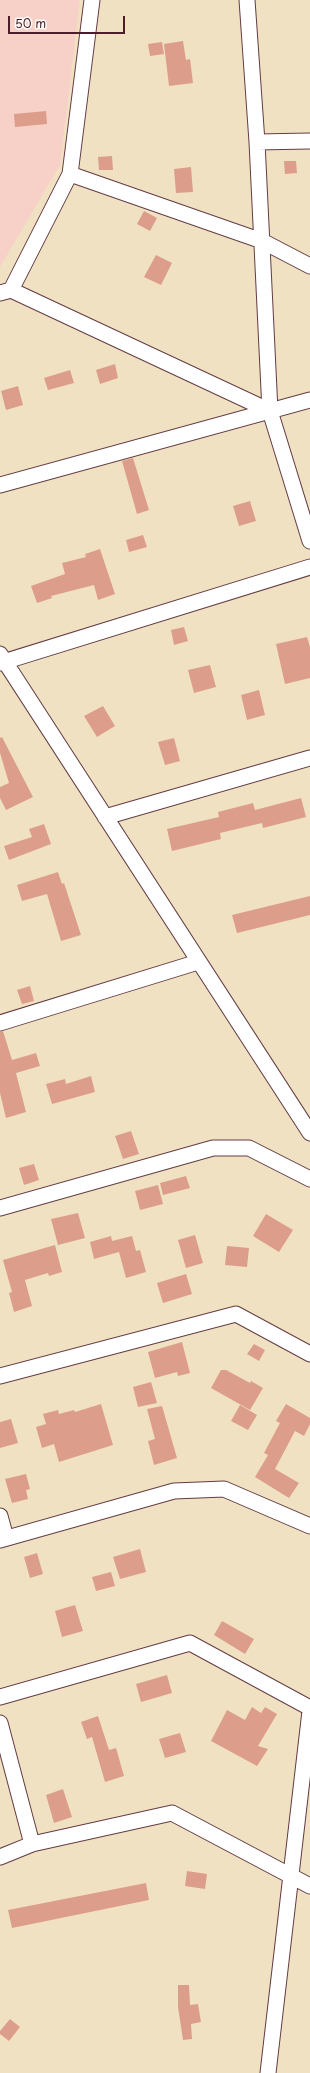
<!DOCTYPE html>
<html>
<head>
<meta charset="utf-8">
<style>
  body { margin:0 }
  #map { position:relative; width:310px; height:2073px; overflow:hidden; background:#f1e1c3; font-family:"Playpen Sans",sans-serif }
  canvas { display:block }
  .scale { position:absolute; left:8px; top:16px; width:117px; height:18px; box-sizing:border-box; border:2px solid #4a1f2b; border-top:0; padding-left:5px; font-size:12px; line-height:14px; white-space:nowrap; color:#4a1f2b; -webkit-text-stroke:3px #fdfcf7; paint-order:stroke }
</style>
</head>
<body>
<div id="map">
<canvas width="310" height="2073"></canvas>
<div class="scale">50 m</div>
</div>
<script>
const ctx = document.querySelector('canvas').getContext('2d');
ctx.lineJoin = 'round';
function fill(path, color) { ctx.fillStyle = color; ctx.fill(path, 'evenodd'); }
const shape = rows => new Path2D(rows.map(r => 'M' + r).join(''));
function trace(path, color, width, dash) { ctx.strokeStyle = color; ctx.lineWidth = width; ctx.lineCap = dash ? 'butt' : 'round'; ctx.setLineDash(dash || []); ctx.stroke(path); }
fill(shape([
  [0,0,80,0,60,165,0,267]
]), '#f7d1c7');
fill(shape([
  [183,41,186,60,190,59,193,83,169,86,164,44],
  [162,42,164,54,150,56,148,44],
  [46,111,47,124,15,127,14,114],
  [112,156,113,170,99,170,98,157],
  [284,161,296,161,297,173,285,174],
  [191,167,193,192,176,193,174,169],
  [144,211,157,218,150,231,137,224],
  [156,255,172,263,161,285,144,277],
  [115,364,118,378,100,384,96,370],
  [70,370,74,383,48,390,44,378],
  [18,386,23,405,6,410,1,391],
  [133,458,149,510,137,514,122,461],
  [250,501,256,521,239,526,233,506],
  [143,535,147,547,129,552,126,540],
  [100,549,115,594,98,600,94,585,51,596,52,598,37,603,31,586,65,574,62,563,86,557,85,554],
  [184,627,188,641,174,645,171,630],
  [307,637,310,647,310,678,285,684,276,644],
  [210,665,216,687,194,693,188,670],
  [259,690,265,715,247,720,241,695],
  [103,706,115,726,97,737,84,716],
  [2,737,33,797,6,810,0,798,0,787,9,783,0,753,0,738],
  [174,738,180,761,165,765,158,742],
  [301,798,306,817,263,828,262,823,220,833,221,839,172,851,167,829,219,817,218,812,253,803,255,810],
  [44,824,51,844,9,860,4,846,32,837,29,829],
  [58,872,62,884,64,883,81,935,61,941,47,894,22,901,17,885],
  [310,896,310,915,237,933,232,915],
  [30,986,34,1001,22,1004,17,990],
  [3,1031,12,1060,36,1053,40,1066,16,1073,26,1112,6,1118,0,1093,0,1032],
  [91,1076,95,1092,52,1104,46,1084,65,1079,66,1084],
  [131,1131,139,1154,123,1159,115,1136],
  [34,1164,39,1180,24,1185,19,1168],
  [186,1176,190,1188,163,1195,160,1183],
  [158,1185,163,1204,140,1210,135,1191],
  [78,1213,85,1238,58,1245,51,1219],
  [266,1214,293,1230,279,1252,253,1236],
  [195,1235,203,1263,186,1268,178,1240],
  [111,1236,112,1241,132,1236,136,1251,140,1250,146,1272,126,1278,119,1252,94,1259,90,1242],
  [55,1245,62,1272,49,1276,48,1273,25,1280,32,1306,14,1312,9,1293,12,1292,3,1260],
  [227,1246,249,1248,247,1267,225,1265],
  [186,1274,192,1294,163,1303,157,1283],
  [182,1342,190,1373,178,1376,177,1372,155,1378,148,1352],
  [254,1344,265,1350,259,1361,247,1354],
  [221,1370,226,1370,250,1383,251,1381,263,1388,250,1410,211,1388],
  [151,1382,157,1403,138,1407,133,1387],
  [101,1404,113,1445,59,1462,54,1444,42,1448,36,1427,46,1424,43,1414,58,1410,59,1414,74,1410,75,1412],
  [286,1404,310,1418,310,1424,304,1436,295,1431,275,1469,299,1483,289,1498,255,1477,268,1455,264,1453,280,1423,276,1421],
  [240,1405,257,1415,248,1430,231,1421],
  [162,1406,177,1458,154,1465,148,1441,155,1439,147,1409],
  [11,1419,18,1443,0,1448,0,1422],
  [26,1474,30,1489,26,1490,28,1499,12,1503,5,1479],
  [140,1549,146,1572,120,1579,113,1557],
  [37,1553,43,1574,30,1578,24,1557],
  [111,1572,115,1586,96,1591,92,1577],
  [75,1605,83,1631,62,1637,55,1611],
  [222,1621,254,1639,245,1654,214,1635],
  [167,1675,172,1693,141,1702,136,1684],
  [252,1707,261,1713,265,1707,277,1714,258,1746,268,1749,257,1766,211,1741,227,1710,245,1720],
  [98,1716,109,1750,116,1748,124,1776,105,1782,92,1737,87,1739,81,1722],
  [180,1733,186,1752,165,1758,159,1739],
  [63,1789,72,1817,54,1823,46,1795],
  [187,1871,207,1874,205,1889,185,1886],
  [146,1883,149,1900,12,1928,8,1910],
  [178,1985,189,1985,190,2005,198,2004,201,2022,191,2024,192,2039,183,2040,178,2007],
  [10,2019,20,2027,9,2041,0,2034,0,2031]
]), '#dc9e8b');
const street = shape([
  [247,0,257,142,270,411,310,541],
  [257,142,310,141],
  [70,174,262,241,310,266],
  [11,290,70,174,92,0],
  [0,293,11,290,270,411],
  [0,485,310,400],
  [0,654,310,1133],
  [0,663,310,567],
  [105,817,310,758],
  [0,1023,198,962],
  [0,1208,213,1148,249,1148,310,1179],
  [0,1376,236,1314,310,1354],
  [0,1516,6,1538],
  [0,1540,174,1491,224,1489,310,1526],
  [0,1697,190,1643,310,1708],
  [0,1723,32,1844],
  [0,1857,32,1844,172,1813,310,1886],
  [268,2073,310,1711]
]);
trace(street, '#633c42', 17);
trace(street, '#fff', 15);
</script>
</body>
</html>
